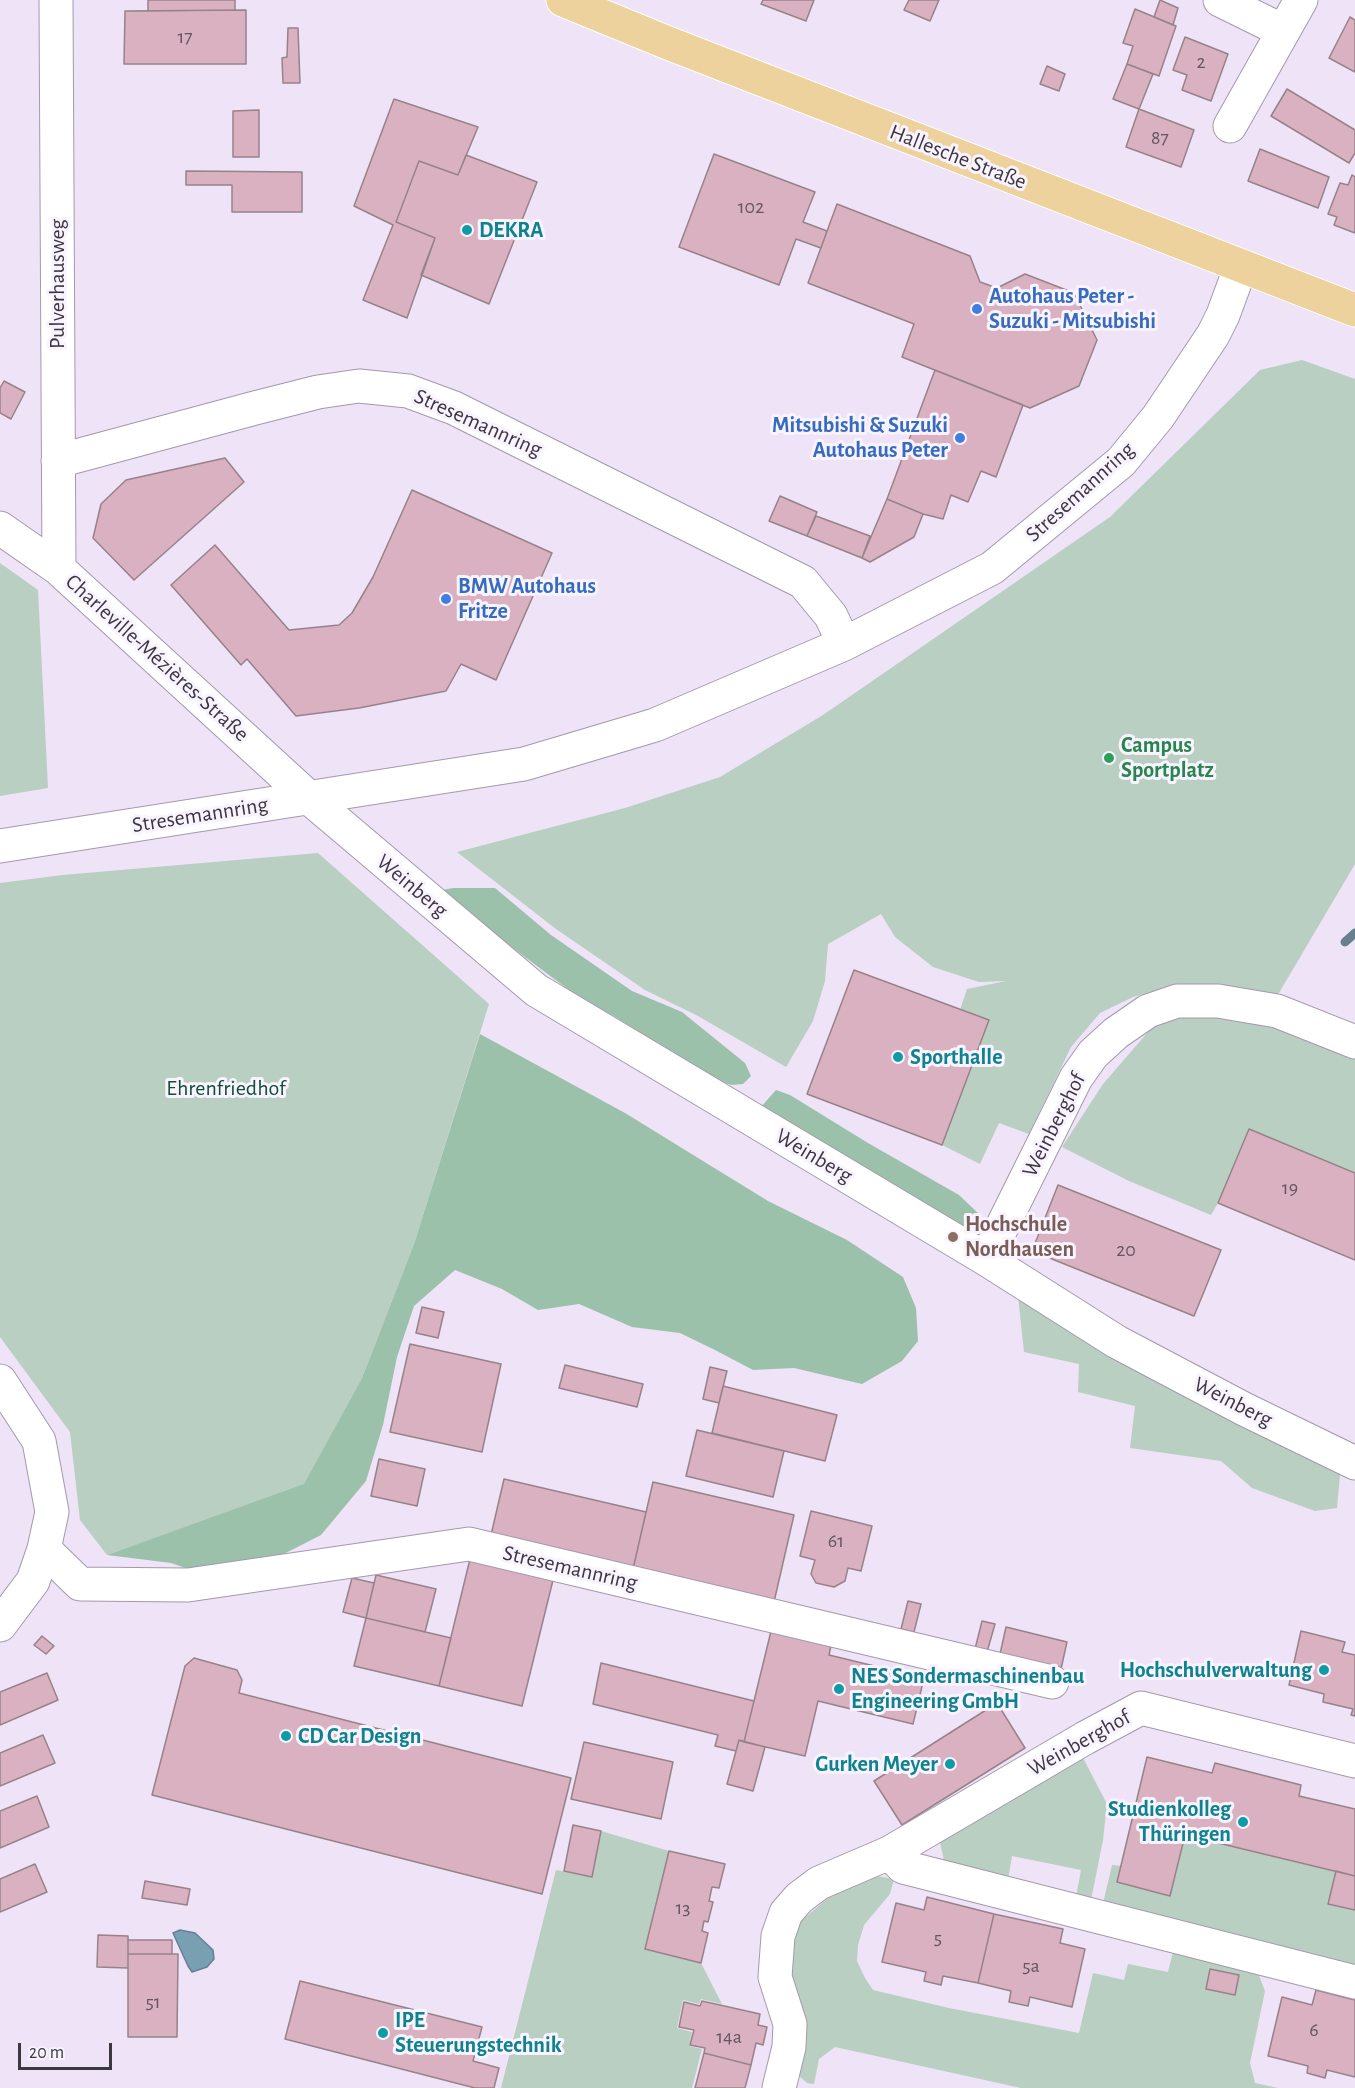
<!DOCTYPE html>
<html>
<head>
<meta charset="utf-8">
<style>
  body { margin:0 }
  #map { position:relative; width:1355px; height:2088px; overflow:hidden; background:#eee3f7; font-family:"Alegreya Sans",sans-serif }
  canvas { display:block }
  .scale { position:absolute; left:18px; top:2043px; width:94px; height:27px; box-sizing:border-box; border:3px solid #3b373f; border-top:0; padding-left:8px; font-size:18px; line-height:21px; white-space:nowrap; color:#3b373f; -webkit-text-stroke:4px #f9f2ff; paint-order:stroke }
</style>
</head>
<body>
<div id="map">
<canvas width="1355" height="2088"></canvas>
<div class="scale">20 m</div>
</div>
<script>
const ctx = document.querySelector('canvas').getContext('2d');
ctx.lineJoin = 'round';
function fill(path, color) { ctx.fillStyle = color; ctx.fill(path, 'evenodd'); }
const shape = rows => new Path2D(rows.map(r => 'M' + r).join(''));
function trace(path, color, width, dash) { ctx.strokeStyle = color; ctx.lineWidth = width; ctx.lineCap = dash ? 'butt' : 'round'; ctx.setLineDash(dash || []); ctx.stroke(path); }
function label(font, color, halo, rows, align = 'center') {
  ctx.font = font + ' "Alegreya Sans",sans-serif'; ctx.lineWidth = 6; ctx.setLineDash([]); ctx.textBaseline = 'middle'; ctx.strokeStyle = halo; ctx.fillStyle = color; for (const [text, x, y, turn = 0] of rows) {
    ctx.save(); ctx.translate(x, y); ctx.rotate((+turn || 0) * Math.PI / 180); ctx.textAlign = isNaN(turn) ? turn : align; if (halo) ctx.strokeText(text, 0, 0); ctx.fillText(text, 0, 0); ctx.restore();
  }
}
fill(shape([
  [1302,360,1355,379,1355,864,1276,998,1233,986,1178,985,1133,997,1100,1013,1071,1047,1029,1134,999,1123,980,1164,942,1145,989,1021,960,1010,967,989,1006,981,979,982,933,967,895,937,881,914,828,944,825,981,813,1021,786,1067,698,1016,645,990,556,929,457,852,625,808,720,777,823,715,1110,517,1260,370],
  [0,563,38,590,48,788,0,796],
  [318,853,489,1004,414,1244,362,1378,304,1485,107,1555,80,1520,70,1432,0,1337,0,883,63,875],
  [1210,1011,1256,1020,1355,1058,1355,1173,1249,1129,1218,1203,1211,1215,1129,1181,1062,1147,1103,1084,1161,1017],
  [1018,1296,1321,1455,1340,1475,1337,1508,1315,1511,1252,1488,1221,1461,1130,1448,1135,1406,1078,1392,1079,1364,1024,1352],
  [1083,1758,1107,1804,1103,1840,1090,1905,1075,1902,1081,1870,1012,1856,1007,1885,944,1861,940,1842,954,1826],
  [601,1831,669,1851,646,1949,701,1963,722,2004,701,1999,699,2004,683,2000,677,2028,692,2032,689,2046,702,2049,692,2088,501,2088,556,1870,592,1876],
  [1185,1835,1336,1871,1329,1904,1355,1910,1355,1971,1102,1908,1112,1865,1121,1866,1117,1882,1170,1896],
  [870,1875,894,1879,890,1894,864,1925,858,1945,857,1961,865,1978,873,1990,949,2008,1079,2033,1093,1973,1124,1980,1128,1964,1168,1972,1175,1944,1255,1965,1265,1991,1250,2063,1255,2083,1278,2088,1021,2088,835,2047,819,2059,814,2084,807,2083,798,2075,789,1972,791,1949,801,1921,828,1898]
]), '#b8cfc1');
fill(shape([
  [453,888,495,888,551,935,632,991,682,1012,745,1063,751,1076,743,1084,731,1085,707,1076,614,1016,585,1002,437,891],
  [480,1034,625,1113,768,1201,847,1240,903,1277,916,1308,918,1341,902,1361,862,1384,794,1368,753,1370,715,1350,680,1333,632,1327,579,1304,538,1310,502,1289,455,1270,414,1306,397,1357,383,1425,366,1481,321,1535,270,1561,191,1570,171,1563,107,1555,304,1484,362,1378,414,1244],
  [776,1090,790,1095,868,1143,959,1195,980,1215,965,1240,760,1108]
]), '#9cc1aa');
const water = shape([
  [180,1930,195,1933,213,1950,214,1959,207,1967,192,1972,188,1966,173,1933,180,1930]
]);
fill(water, '#789fb2');
trace(water, '#668090', 1.5);
trace(shape([
  [1345,942,1355,933]
]), '#668090', 9);
const building = shape([
  [148,0,235,0,235,10,148,11,148,0],
  [763,0,814,0,806,21,761,4,763,0],
  [909,0,939,0,930,21,904,10,909,0],
  [1160,0,1178,8,1173,25,1154,17,1160,0],
  [1135,9,1176,26,1159,76,1127,64,1133,46,1123,43,1135,9],
  [246,10,246,64,124,64,125,11,246,10],
  [1350,17,1355,20,1355,72,1329,58,1350,17],
  [288,28,298,28,300,83,283,83,282,58,287,57,288,28],
  [1185,37,1228,54,1211,101,1182,90,1187,75,1173,70,1185,37],
  [1127,64,1153,74,1139,109,1113,99,1127,64],
  [1047,66,1065,74,1059,91,1040,84,1047,66],
  [1287,89,1355,130,1355,153,1349,163,1271,116,1287,89],
  [394,99,478,127,458,175,419,161,396,222,435,238,407,318,363,300,393,225,354,206,394,99],
  [1139,109,1194,130,1181,167,1126,147,1139,109],
  [259,110,259,157,233,157,233,111,259,110],
  [1260,149,1329,177,1318,208,1248,181,1260,149],
  [714,154,815,192,803,222,827,231,821,248,796,239,779,285,679,247,714,154],
  [466,155,537,182,489,304,421,275,435,238,396,222,419,161,458,175,466,155],
  [186,171,302,172,302,212,232,212,232,185,186,185,186,171],
  [1352,175,1355,177,1355,233,1334,225,1337,217,1328,214,1340,183,1348,185,1352,175],
  [837,204,970,256,980,282,997,288,1025,274,1074,293,1097,340,1079,386,1030,408,902,357,914,324,808,283,837,204],
  [935,370,1023,405,996,477,981,471,968,502,951,495,943,519,923,514,887,499,935,370],
  [4,381,25,392,11,419,0,413,0,388,4,381],
  [225,458,244,482,134,580,93,538,101,504,126,480,225,458],
  [412,490,552,553,496,680,461,664,446,691,359,708,296,716,247,659,241,665,171,585,215,545,289,630,339,625,352,613,373,577,412,490],
  [780,496,817,512,807,536,769,521,780,496],
  [887,499,923,514,914,537,870,562,862,558,887,499],
  [816,516,870,536,862,558,807,536,816,516],
  [854,970,989,1020,942,1145,807,1094,854,970],
  [1249,1129,1355,1173,1355,1260,1218,1203,1249,1129],
  [1058,1185,1221,1250,1194,1316,1032,1251,1058,1185],
  [422,1307,444,1312,438,1338,416,1333,422,1307],
  [410,1344,501,1364,482,1452,390,1432,410,1344],
  [565,1365,643,1384,637,1407,559,1388,565,1365],
  [710,1367,727,1371,719,1403,703,1399,710,1367],
  [723,1386,837,1415,825,1461,712,1433,723,1386],
  [697,1430,784,1451,773,1497,686,1476,697,1430],
  [379,1459,425,1469,417,1506,371,1496,379,1459],
  [504,1479,646,1512,633,1569,491,1535,504,1479],
  [653,1482,794,1515,774,1602,633,1569,653,1482],
  [811,1511,872,1526,861,1571,848,1568,845,1581,834,1587,816,1583,811,1574,815,1560,800,1556,811,1511],
  [471,1555,554,1576,522,1706,439,1686,471,1555],
  [376,1575,436,1589,425,1632,366,1618,376,1575],
  [352,1578,374,1583,366,1618,343,1612,352,1578],
  [908,1601,921,1604,914,1632,901,1629,908,1601],
  [366,1618,451,1638,439,1686,354,1666,366,1618],
  [982,1621,995,1624,987,1652,975,1649,982,1621],
  [772,1627,832,1641,829,1655,924,1678,913,1724,818,1701,805,1756,744,1742,772,1627],
  [1006,1627,1067,1642,1061,1669,1000,1654,1006,1627],
  [1301,1631,1345,1642,1342,1652,1355,1655,1355,1716,1351,1715,1353,1709,1323,1702,1324,1694,1289,1685,1301,1631],
  [42,1636,54,1646,46,1654,34,1645,42,1636],
  [194,1658,237,1670,242,1680,239,1693,571,1778,542,1894,152,1795,185,1666,194,1658],
  [601,1663,754,1701,744,1742,739,1740,736,1751,715,1746,718,1735,593,1704,601,1663],
  [47,1673,58,1700,0,1725,0,1692,47,1673],
  [997,1703,1025,1748,902,1825,874,1781,997,1703],
  [43,1735,55,1763,0,1786,0,1753,43,1735],
  [739,1740,765,1747,753,1791,727,1784,739,1740],
  [584,1742,673,1762,661,1819,571,1799,584,1742],
  [1147,1757,1212,1773,1215,1763,1301,1785,1299,1796,1355,1809,1355,1876,1185,1835,1170,1896,1117,1882,1147,1757],
  [37,1796,49,1827,0,1848,0,1811,37,1796],
  [573,1825,601,1831,592,1877,564,1871,573,1825],
  [669,1851,725,1864,719,1888,712,1887,709,1901,713,1902,708,1922,704,1921,702,1931,708,1933,701,1963,645,1949,669,1851],
  [35,1864,47,1892,0,1912,0,1879,35,1864],
  [1336,1871,1355,1876,1355,1910,1328,1904,1336,1871],
  [145,1881,190,1889,187,1905,142,1898,145,1881],
  [927,1897,994,1914,978,1983,943,1976,941,1985,924,1981,926,1972,882,1962,896,1903,924,1910,927,1897],
  [994,1914,1063,1929,1060,1943,1085,1949,1072,2007,1030,1997,1028,2006,1009,2002,1011,1991,978,1983,994,1914],
  [98,1935,128,1936,128,1968,97,1967,98,1935],
  [128,1940,172,1940,172,1954,128,1954,128,1940],
  [128,1954,178,1954,177,2037,128,2037,128,1954],
  [1210,1969,1239,1975,1235,1995,1206,1989,1210,1969],
  [300,1981,482,2027,473,2061,499,2068,494,2088,475,2088,285,2039,300,1981],
  [1316,1990,1355,2000,1355,2077,1327,2070,1325,2078,1307,2073,1308,2066,1268,2056,1282,1997,1312,2005,1316,1990],
  [702,2001,760,2014,758,2025,767,2027,763,2045,756,2043,751,2065,704,2053,705,2048,690,2045,694,2030,679,2027,684,2002,700,2006,702,2001],
  [704,2053,751,2065,745,2088,695,2088,704,2053]
]);
fill(building, '#dab1c0');
trace(building, '#98828a', 1.5);
const minor = shape([
  [56,0,59,569],
  [1220,0,1283,31],
  [1230,126,1301,0],
  [58,461,255,408,318,392,359,386,408,391,454,408,803,582,831,616,844,644],
  [0,528,59,569,308,797,536,990,986,1259,1117,1342,1244,1409,1355,1463],
  [0,846,524,764,655,725,844,644,992,568,1121,462,1158,417,1213,335,1223,315,1241,266],
  [986,1259,1076,1078,1093,1054,1116,1033,1148,1011,1177,1001,1218,1001,1277,1011,1355,1042],
  [0,1381,39,1441,52,1512,44,1549,33,1581,0,1625],
  [44,1549,80,1584,188,1585,469,1544,1052,1682],
  [889,1853,903,1867,1355,1982],
  [779,2088,789,2047,790,2024,775,1977,778,1936,786,1913,799,1898,819,1883,889,1853,1085,1738,1141,1708,1355,1761]
]);
const major = shape([
  [563,0,668,43,1355,310]
]);
trace(minor, '#a499ac', 35);
trace(major, '#fff', 35);
trace(minor, '#fff', 33);
trace(major, '#eed29d', 33);
for (const [x, y, r, color] of [
  [467,230,6,"#0f9aa8"],
  [977,309,6,"#3f7fe0"],
  [960,438,6,"#3f7fe0"],
  [446,599,6,"#3f7fe0"],
  [1109,758,6,"#2e9e5b"],
  [898,1057,6,"#0f9aa8"],
  [953,1237,6,"#8d6e63"],
  [1324,1670,6,"#0f9aa8"],
  [839,1689,6,"#0f9aa8"],
  [286,1736,6,"#0f9aa8"],
  [950,1764,6,"#0f9aa8"],
  [1243,1822,6,"#0f9aa8"],
  [383,2033,6,"#0f9aa8"]
]) { const dot = new Path2D(); dot.arc(x, y, r, 0, 2 * Math.PI); ctx.fillStyle = color; ctx.fill(dot); trace(dot, '#f9f2ff', 2); }
label('20px', '#63565f', null, [
  ["17",185,37],
  ["2",1201,62],
  ["87",1160,138],
  ["102",751,207],
  ["19",1290,1188],
  ["20",1126,1250],
  ["61",836,1541],
  ["13",683,1908],
  ["5",938,1938],
  ["5a",1031,1966],
  ["51",153,2002],
  ["6",1314,2030],
  ["14a",729,2037]
]);
label('22px', '#3b373f', '#f9f2ff', [
  ["Hallesche Straße",958,157,21],
  ["Pulverhausweg",57,284,-90],
  ["Stresemannring",478,423,24],
  ["Stresemannring",1080,492,-42],
  ["Charleville-Mézières-Straße",157,658,42],
  ["Stresemannring",200,815,-9],
  ["Weinberg",412,886,40],
  ["Weinberghof",1054,1125,-63],
  ["Weinberg",814,1156,31],
  ["Weinberg",1233,1402,27],
  ["Stresemannring",570,1568,13],
  ["Weinberghof",1079,1743,-29]
]);
label('bold 22px', '#0d838f', '#f9f2ff', [
  ["DEKRA",479,230],
  ["Sporthalle",910,1057],
  ["Hochschulverwaltung",1312,1670,"right"],
  ["NES Sondermaschinenbau",851,1676],
  ["Engineering GmbH",851,1701],
  ["CD Car Design",298,1736],
  ["Gurken Meyer",938,1764,"right"],
  ["Studienkolleg",1231,1809,"right"],
  ["Thüringen",1231,1834,"right"],
  ["IPE",395,2020],
  ["Steuerungstechnik",395,2045]
], 'left');
label('bold 22px', '#366cbe', '#f9f2ff', [
  ["Autohaus Peter -",989,296],
  ["Suzuki - Mitsubishi",989,321],
  ["Mitsubishi & Suzuki",948,425,"right"],
  ["Autohaus Peter",948,450,"right"],
  ["BMW Autohaus",458,586],
  ["Fritze",458,611]
], 'left');
label('bold 22px', '#27864d', '#f9f2ff', [
  ["Campus",1121,745],
  ["Sportplatz",1121,770]
], 'left');
label('22px', '#0f5033', '#f9f2ff', [
  ["Ehrenfriedhof",226,1088]
]);
label('bold 22px', '#785e54', '#f9f2ff', [
  ["Hochschule",965,1224],
  ["Nordhausen",965,1249]
], 'left');
</script>
</body>
</html>
